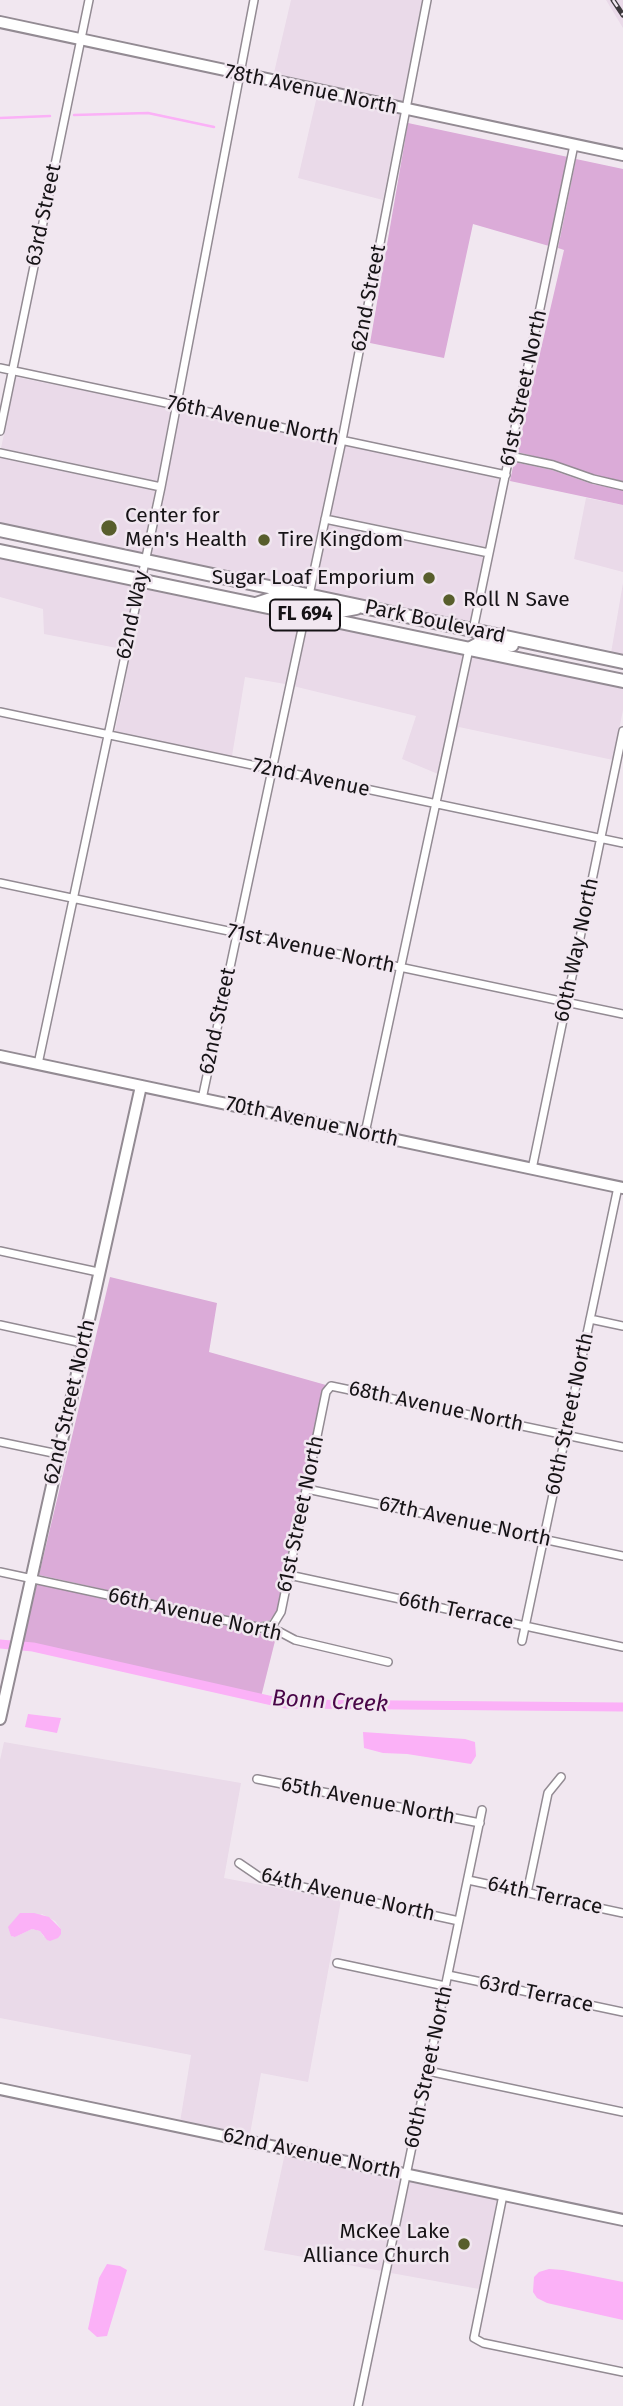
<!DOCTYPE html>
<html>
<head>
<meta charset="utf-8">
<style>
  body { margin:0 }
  canvas { display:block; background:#f1e7f0 }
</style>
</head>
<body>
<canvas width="623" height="2406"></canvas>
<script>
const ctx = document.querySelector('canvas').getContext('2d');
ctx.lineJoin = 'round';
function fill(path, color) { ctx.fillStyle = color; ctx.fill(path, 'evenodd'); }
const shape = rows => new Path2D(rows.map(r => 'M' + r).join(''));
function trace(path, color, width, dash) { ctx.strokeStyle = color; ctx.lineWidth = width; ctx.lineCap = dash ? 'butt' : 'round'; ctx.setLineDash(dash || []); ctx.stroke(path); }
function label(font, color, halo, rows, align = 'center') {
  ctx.font = font + ' "Fira Sans",sans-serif'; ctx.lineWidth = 5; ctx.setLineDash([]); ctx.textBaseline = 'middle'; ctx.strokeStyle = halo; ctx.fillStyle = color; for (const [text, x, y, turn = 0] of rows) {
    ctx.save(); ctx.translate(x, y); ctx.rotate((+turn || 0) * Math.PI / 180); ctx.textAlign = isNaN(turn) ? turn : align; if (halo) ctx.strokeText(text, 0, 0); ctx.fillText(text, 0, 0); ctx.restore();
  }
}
fill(shape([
  [291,0,422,0,402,104,273,77],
  [606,0,623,0,623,28],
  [317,96,400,113,383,200,298,178],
  [16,377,171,408,157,481,1,448],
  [180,409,337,444,306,588,151,555],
  [345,445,501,479,486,547,330,515],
  [0,458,156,491,142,553,0,523],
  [586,498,623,505,623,572,574,559],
  [328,525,484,557,470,623,314,590],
  [0,555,136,584,122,649,44,634,43,609,0,597],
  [623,583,623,655,611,653],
  [144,586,300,619,285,684,245,677,232,756,115,731],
  [308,621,464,653,438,774,402,759,416,716,293,686],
  [472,655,578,677,580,679,582,677,623,686,623,710,613,760,459,727,454,740],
  [4,1742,241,1783,224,1878,341,1900,308,2082,261,2073,250,2134,180,2122,191,2055,0,2018,0,1760],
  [42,1914,55,1921,61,1929,61,1934,44,1937,40,1931,32,1929,15,1937,11,1936],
  [285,2153,402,2178,382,2271,264,2250],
  [410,2180,497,2199,479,2289,391,2273]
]), '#eadae9');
fill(shape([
  [408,123,568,157,549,246,473,224,444,358,370,343],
  [576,159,623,169,623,481,594,475,554,461,517,452,564,250,558,248],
  [514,462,552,470,592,484,623,490,623,505,510,481],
  [110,1277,217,1303,209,1352,326,1385,322,1392,277,1611,270,1620,257,1623,39,1575],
  [37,1584,276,1637,261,1697,23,1642]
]), '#dbabd8');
fill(shape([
  [28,1714,61,1718,57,1733,25,1727],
  [363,1732,465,1739,475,1742,476,1756,471,1764,407,1754,383,1753,364,1748],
  [20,1913,34,1913,49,1917,61,1929,61,1934,58,1938,50,1941,47,1940,40,1931,32,1929,15,1937,11,1936,8,1927],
  [107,2264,120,2266,127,2270,107,2336,97,2337,88,2329,99,2278],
  [549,2269,563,2270,623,2282,623,2320,547,2303,537,2298,533,2292,534,2277,539,2272]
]), '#fbb1f7');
trace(shape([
  [74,115,148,113,214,127],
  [0,118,50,116]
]), '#fbb1f7', 2.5);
trace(shape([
  [0,1644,33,1647,286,1704,623,1707]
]), '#fbb1f7', 9);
const street = shape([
  [0,368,506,475],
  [0,431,89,0],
  [0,453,161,487],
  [510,456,553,465,593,479,623,486],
  [325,519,489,553],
  [309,595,342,440,427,0],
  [473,630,574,145],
  [0,712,623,843],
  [0,883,623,1014],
  [38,1064,161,487,254,0],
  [202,1099,305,615],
  [365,1133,469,649],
  [532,1169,623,731],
  [0,1251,98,1272],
  [590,1319,623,1326],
  [0,1325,83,1343],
  [0,1442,58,1454],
  [307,1489,623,1556],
  [0,1572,280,1632,295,1640,388,1662],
  [289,1575,623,1647],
  [256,1628,273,1625,281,1612,326,1392,331,1386,623,1447],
  [522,1641,618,1187],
  [257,1779,480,1823],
  [239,1863,261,1878,459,1921],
  [468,1880,623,1913],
  [527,1893,548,1793,561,1777],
  [337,1963,445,1986],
  [448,1975,623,2012],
  [428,2071,623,2112],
  [503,2195,474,2338,483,2343,623,2372],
  [358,2406,482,1810]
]);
const secondary = shape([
  [0,22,623,155],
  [0,1056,623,1188],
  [0,1719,141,1086],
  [0,2089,623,2220]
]);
const primary = shape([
  [0,530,623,662],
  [0,551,623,681],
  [256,604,274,598,296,602,309,595],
  [305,615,319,608,340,611,356,608],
  [469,649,482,642,512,645]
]);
trace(street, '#938b93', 10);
trace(secondary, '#938b93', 14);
trace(primary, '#938b93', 16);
trace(street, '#fff', 7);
trace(secondary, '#fff', 10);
trace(primary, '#fff', 12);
const rail = shape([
  [613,0,623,15]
]);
trace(rail, '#3b373b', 5);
trace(rail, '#f1e7f0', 2.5, [8]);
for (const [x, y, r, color] of [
  [109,528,9,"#585e2c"],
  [264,540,7,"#585e2c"],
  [429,578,7,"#585e2c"],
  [449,600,7,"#585e2c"],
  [464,2244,7,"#585e2c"]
]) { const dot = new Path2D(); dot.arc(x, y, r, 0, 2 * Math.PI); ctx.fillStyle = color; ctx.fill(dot); trace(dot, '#f1e7f0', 2.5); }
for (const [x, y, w] of [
  [305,615,70]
]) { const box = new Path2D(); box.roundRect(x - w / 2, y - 15.5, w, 31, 5); ctx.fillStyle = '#f1e7f0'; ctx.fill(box); trace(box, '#161316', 2); }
label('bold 19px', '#161316', null, [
  ["FL 694",305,615]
]);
label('21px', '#161316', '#f1e7f0', [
  ["78th Avenue North",311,90,12],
  ["63rd Street",44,215,-78],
  ["62nd Street",369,298,-79],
  ["61st Street North",524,388,-78],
  ["76th Avenue North",253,421,12],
  ["62nd Way",133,615,-78],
  ["Park Boulevard",435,622,12],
  ["72nd Avenue",311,778,12],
  ["71st Avenue North",311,949,12],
  ["60th Way North",577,950,-78],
  ["62nd Street",218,1021,-78],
  ["70th Avenue North",312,1122,12],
  ["62nd Street North",70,1402,-77],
  ["68th Avenue North",436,1407,12],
  ["60th Street North",570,1414,-78],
  ["61st Street North",301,1514,-78],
  ["67th Avenue North",465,1522,12],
  ["66th Terrace",456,1611,12],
  ["66th Avenue North",195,1615,13],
  ["65th Avenue North",368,1801,11],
  ["64th Avenue North",348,1895,13],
  ["64th Terrace",545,1896,12],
  ["63rd Terrace",536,1994,12],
  ["60th Street North",429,2067,-78],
  ["62nd Avenue North",312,2154,12]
]);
label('21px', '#161316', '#f1e7f0', [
  ["Center for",125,516],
  ["Men's Health",125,540],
  ["Tire Kingdom",278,540],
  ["Sugar Loaf Emporium",415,578,"right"],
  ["Roll N Save",463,600],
  ["McKee Lake",450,2232,"right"],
  ["Alliance Church",450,2256,"right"]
], 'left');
label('italic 23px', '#490648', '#f1e7f0', [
  ["Bonn Creek",330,1702,3]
]);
</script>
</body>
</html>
